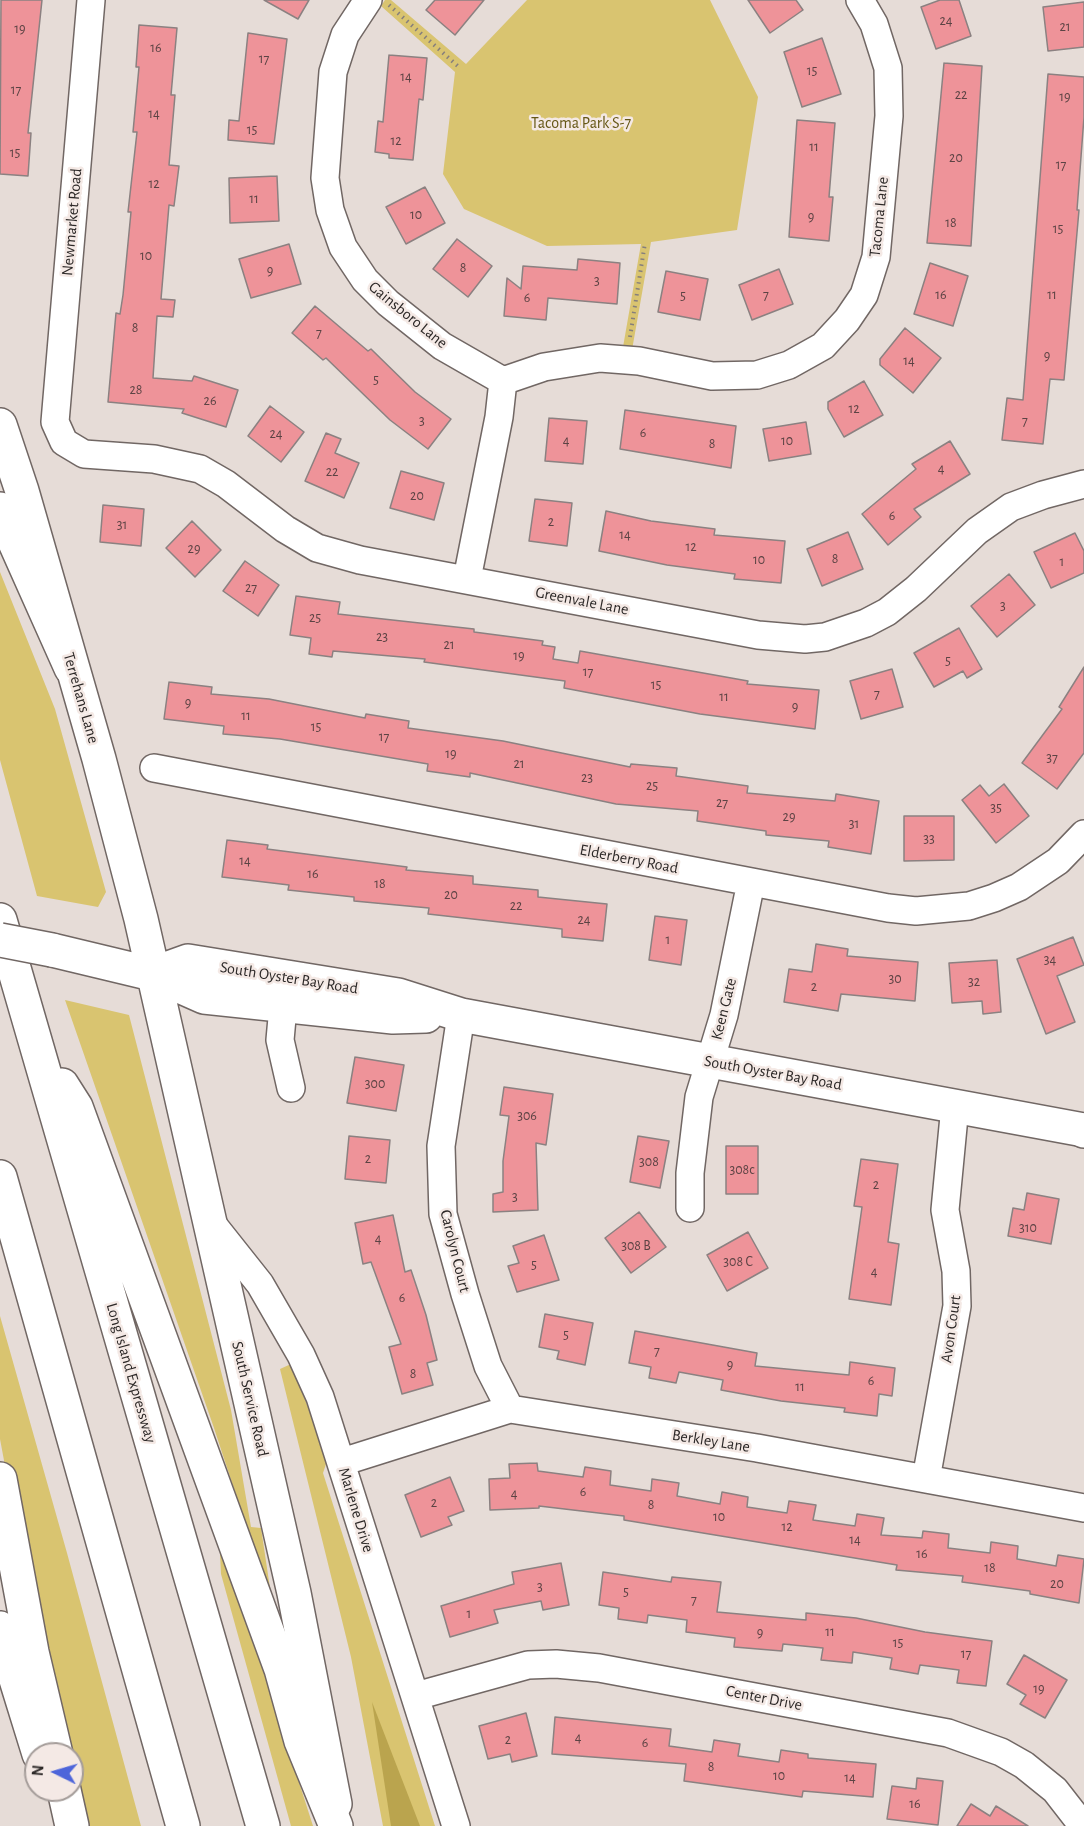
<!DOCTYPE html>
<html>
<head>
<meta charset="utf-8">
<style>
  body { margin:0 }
  #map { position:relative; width:1084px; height:1826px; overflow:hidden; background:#e6dcd7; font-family:"Alegreya Sans",sans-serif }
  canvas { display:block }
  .north { position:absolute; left:24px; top:1742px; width:60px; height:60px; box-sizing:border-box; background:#f4e9e5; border:2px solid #a49c99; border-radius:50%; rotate:275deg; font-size:16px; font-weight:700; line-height:24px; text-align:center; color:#2c2827 }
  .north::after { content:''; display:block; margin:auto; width:21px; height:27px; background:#4d65da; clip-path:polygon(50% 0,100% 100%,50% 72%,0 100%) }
</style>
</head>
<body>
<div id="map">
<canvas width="1084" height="1826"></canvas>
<div class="north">N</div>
</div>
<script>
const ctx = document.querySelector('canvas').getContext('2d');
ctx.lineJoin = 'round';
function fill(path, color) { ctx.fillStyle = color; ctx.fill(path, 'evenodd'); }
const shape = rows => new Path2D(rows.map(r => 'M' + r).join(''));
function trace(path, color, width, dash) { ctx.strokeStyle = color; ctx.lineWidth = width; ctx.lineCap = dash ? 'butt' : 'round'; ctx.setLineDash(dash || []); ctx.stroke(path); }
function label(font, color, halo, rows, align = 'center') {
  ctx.font = font + ' "Alegreya Sans",sans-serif'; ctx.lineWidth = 5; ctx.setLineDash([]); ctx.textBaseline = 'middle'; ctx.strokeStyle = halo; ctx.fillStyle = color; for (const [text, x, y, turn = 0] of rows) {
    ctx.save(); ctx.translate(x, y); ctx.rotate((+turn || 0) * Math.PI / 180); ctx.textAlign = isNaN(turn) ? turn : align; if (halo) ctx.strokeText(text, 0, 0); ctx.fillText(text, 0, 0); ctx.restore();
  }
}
fill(shape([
  [385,0,391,0,466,64,527,0,710,0,758,97,737,230,651,242,632,350,623,347,641,244,547,246,464,209,443,174,455,72,381,6],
  [0,572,55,709,106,892,98,907,37,896,0,760],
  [65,1000,129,1015,231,1410,251,1527,261,1528,273,1608,214,1428],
  [0,1316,67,1553,141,1826,88,1826,72,1770,72,1754,67,1754,23,1562,0,1439],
  [291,1364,328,1458,323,1473,435,1826,383,1826,351,1657,280,1369],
  [220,1554,231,1570,313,1826,291,1826,221,1574]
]), '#d9c470');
fill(shape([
  [372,1702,415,1813,420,1826,391,1826]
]), '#baa44e');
const building = shape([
  [1,0,42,0,28,133,31,133,28,176,0,174,1,0],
  [264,0,309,0,298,19,264,0],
  [435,0,484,0,455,35,426,10,435,0],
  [748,0,796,0,803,10,770,33,748,0],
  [940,0,959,0,971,36,936,49,921,7,940,0],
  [1084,2,1084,47,1048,51,1043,7,1084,2],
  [139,25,177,28,171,95,175,95,169,165,179,166,174,206,169,205,161,299,175,300,173,317,157,316,153,378,192,381,194,376,238,390,226,427,182,413,184,409,108,402,116,313,120,314,123,295,131,212,128,212,137,132,133,132,139,67,136,67,139,25],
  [248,33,287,39,274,144,228,140,229,120,239,121,248,33],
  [822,38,841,94,802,107,784,52,822,38],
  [389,55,427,58,423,100,419,99,413,160,389,158,389,154,375,152,378,121,383,122,389,55],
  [944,63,982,66,971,246,927,243,944,63],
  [1048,74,1084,77,1084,117,1077,210,1079,210,1064,380,1050,379,1043,444,1002,440,1007,398,1023,400,1048,74],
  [797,120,835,123,829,197,833,197,829,241,789,237,797,120],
  [277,176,279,221,230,223,229,178,277,176],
  [425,187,445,223,406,244,386,207,425,187],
  [457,239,492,266,468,297,433,269,457,239],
  [289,244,301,284,251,298,239,259,289,244],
  [578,259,620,263,617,304,548,298,546,320,504,316,507,278,521,289,523,266,577,270,578,259],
  [930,263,968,276,953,326,914,314,930,263],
  [779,269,793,304,752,320,739,285,779,269],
  [666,271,708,279,700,320,658,312,666,271],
  [315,306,368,351,371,349,415,392,451,419,428,449,390,420,326,358,323,360,292,333,315,306],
  [905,328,941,358,913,393,880,365,880,359,905,328],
  [864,381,883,415,844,437,828,409,828,402,864,381],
  [270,406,304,432,281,462,248,436,270,406],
  [625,410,736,426,731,468,620,449,625,410],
  [549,418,587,421,583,464,545,461,549,418],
  [806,422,811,454,769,461,763,429,806,422],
  [326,433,341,439,335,453,359,463,344,498,305,481,326,433],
  [950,441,970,474,914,509,921,517,888,545,862,514,916,469,912,464,950,441],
  [401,471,444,483,434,520,390,508,401,471],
  [535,499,572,503,567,546,529,541,535,499],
  [103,505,144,509,141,546,100,542,103,505],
  [606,511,651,521,715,529,714,535,785,541,781,583,734,579,735,574,667,565,599,551,606,511],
  [192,521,221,550,195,577,166,548,192,521],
  [848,532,863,569,822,586,807,549,848,532],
  [1075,533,1084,551,1084,573,1051,588,1034,552,1075,533],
  [245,561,279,585,258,616,223,591,245,561],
  [1009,574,1035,605,997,637,971,606,1009,574],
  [296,596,340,602,338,614,474,629,474,632,543,641,542,645,555,647,553,659,578,663,580,651,748,681,747,684,819,690,815,729,700,714,564,688,565,681,424,662,425,659,333,651,332,657,309,654,311,638,290,635,296,596],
  [959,628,982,669,967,678,963,671,934,687,914,653,959,628],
  [1084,667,1084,753,1057,789,1022,763,1062,709,1059,707,1084,667],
  [892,669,903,707,861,719,850,681,892,669],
  [169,682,212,687,211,694,269,699,365,718,366,714,409,721,408,728,503,741,630,767,631,764,677,768,676,776,748,786,747,793,835,801,836,794,879,801,871,854,828,847,829,841,766,835,766,831,697,821,698,811,616,804,470,773,470,777,427,771,428,764,280,739,223,734,224,726,164,719,169,682],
  [1004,784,1029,816,996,843,962,800,980,785,989,796,1004,784],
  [904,816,954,816,954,860,904,861,904,816],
  [227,840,268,845,267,849,407,867,406,870,473,876,473,884,538,890,538,897,607,904,603,941,562,937,562,929,428,914,429,908,354,901,354,897,288,890,289,885,222,877,227,840],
  [655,916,687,920,681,965,649,960,655,916],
  [1073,937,1084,965,1057,976,1075,1022,1046,1034,1017,959,1073,937],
  [816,944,848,949,847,956,918,962,915,1001,841,994,838,1011,784,1002,789,969,812,972,816,944],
  [997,960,1001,1012,983,1014,982,1001,952,1003,949,963,997,960],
  [355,1057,404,1065,396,1111,347,1103,355,1057],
  [504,1087,553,1094,546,1145,536,1143,538,1210,493,1212,493,1194,503,1192,503,1161,509,1116,500,1115,504,1087],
  [349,1136,390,1140,386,1183,345,1179,349,1136],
  [638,1136,669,1141,660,1188,630,1182,638,1136],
  [726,1146,758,1146,758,1194,726,1194,726,1146],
  [861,1159,898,1164,888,1242,899,1244,891,1305,849,1299,862,1207,854,1206,861,1159],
  [1027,1193,1059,1199,1051,1244,1008,1236,1013,1208,1024,1210,1027,1193],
  [639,1212,666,1247,631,1273,605,1238,639,1212],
  [393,1215,405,1272,411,1270,426,1315,437,1360,427,1363,433,1385,402,1394,389,1347,401,1344,371,1262,363,1264,355,1223,393,1215],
  [748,1232,768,1268,727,1291,707,1255,748,1232],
  [544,1235,559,1280,517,1292,508,1266,519,1263,513,1246,544,1235],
  [545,1314,593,1323,585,1365,557,1359,559,1351,539,1347,545,1314],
  [635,1331,757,1353,755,1366,849,1375,850,1362,895,1368,892,1396,879,1394,877,1416,844,1412,845,1408,781,1401,721,1390,723,1380,679,1372,676,1383,649,1378,651,1367,629,1363,635,1331],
  [537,1463,538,1471,583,1477,585,1467,611,1471,610,1485,651,1491,652,1479,679,1483,677,1496,720,1504,722,1492,748,1497,747,1507,787,1513,789,1501,816,1505,813,1520,855,1526,857,1514,884,1518,881,1535,922,1538,923,1531,949,1534,948,1548,990,1553,991,1542,1018,1546,1017,1559,1056,1566,1058,1555,1084,1559,1079,1603,1030,1594,1030,1591,962,1582,963,1576,896,1570,897,1565,624,1520,624,1516,539,1506,539,1508,490,1510,489,1479,510,1478,509,1464,537,1463],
  [450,1477,464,1511,448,1517,452,1525,421,1537,405,1495,450,1477],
  [561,1563,569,1605,543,1610,541,1601,494,1610,498,1623,450,1637,441,1606,514,1584,512,1572,561,1563],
  [603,1572,671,1582,672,1577,721,1582,717,1612,806,1620,806,1613,856,1618,925,1632,992,1641,986,1686,957,1683,959,1670,920,1665,918,1674,890,1669,892,1658,853,1652,852,1663,821,1660,823,1648,783,1644,782,1651,734,1647,735,1638,686,1632,687,1620,648,1615,647,1623,618,1619,619,1608,599,1605,603,1572],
  [1024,1655,1067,1680,1045,1718,1020,1704,1026,1695,1007,1684,1024,1655],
  [526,1713,537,1756,512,1762,510,1754,488,1759,479,1726,526,1713],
  [555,1717,671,1729,669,1746,712,1752,714,1740,740,1744,738,1756,779,1762,781,1750,808,1754,808,1758,876,1764,873,1797,803,1791,802,1797,684,1781,686,1764,552,1754,555,1717],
  [917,1778,943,1781,938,1825,887,1819,892,1786,916,1789,917,1778],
  [971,1804,990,1816,996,1806,1028,1826,957,1826,971,1804]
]);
fill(building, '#ee9399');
trace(building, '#8b8181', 1.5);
const minor = shape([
  [91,0,55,422,64,442,84,454,154,459,200,469,226,484,285,529,317,548,360,560,758,635,805,639,825,637,866,623,887,612,916,589,977,531,1011,507,1043,495,1084,484],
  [368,0,345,35,333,72,325,178,330,210,343,247,365,280,388,303,442,346,503,381,499,417,467,579],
  [503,381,544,367,600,358,639,361,712,376,757,375,789,365,823,346,847,320,864,295,876,257,889,116,888,68,874,24,860,0],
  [154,768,888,908,916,911,969,906,994,898,1019,887,1058,861,1084,834],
  [283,1007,280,1040,291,1088],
  [461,1015,441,1146,443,1214,465,1294,488,1366,510,1409],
  [690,1208,690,1173,699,1097,724,1015,751,882],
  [210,1221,260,1284,301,1355,320,1397,456,1826],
  [342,1462,510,1409,757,1448,1084,1508],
  [926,1479,957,1306,956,1271,945,1210,955,1106],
  [416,1696,528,1665,556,1664,599,1668,948,1733,1001,1752,1024,1765,1055,1790,1083,1826]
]);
const major = shape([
  [0,425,22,491,99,759,141,919,294,1593,335,1804],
  [52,950,152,974,204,997,393,1017,426,1016],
  [152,974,188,961,398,995,461,1015,1084,1130],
  [0,1628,39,1754]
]);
const highway = shape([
  [0,509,71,668],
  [0,920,263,1826],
  [62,1085,76,1107,281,1669,301,1741,336,1826],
  [1083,1130,1084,1131],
  [0,1177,183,1826],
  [0,1479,32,1652,56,1754],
  [64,1790,72,1826]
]);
trace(minor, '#716764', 30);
trace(major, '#716764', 36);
trace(highway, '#716764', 36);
trace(shape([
  [389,5,460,68],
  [630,337,645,243]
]), '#867f7c', 4, [1.5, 4.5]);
trace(minor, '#fff', 27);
trace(major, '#fff', 33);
trace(highway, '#fff', 33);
const majorBridge = shape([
  [0,940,52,950]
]);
trace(majorBridge, '#716764', 36, []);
trace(majorBridge, '#fff', 33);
label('14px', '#5c4344', null, [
  ["24",946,21],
  ["21",1065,27],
  ["19",20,29],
  ["16",156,48],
  ["17",264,59],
  ["15",812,71],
  ["14",406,77],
  ["17",16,90],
  ["22",961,95],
  ["19",1065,97],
  ["14",154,114],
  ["15",252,130],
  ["12",396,141],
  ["11",814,147],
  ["15",15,153],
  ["20",956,158],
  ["17",1061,165],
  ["12",154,184],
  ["11",254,199],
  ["10",416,215],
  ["9",811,217],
  ["18",951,223],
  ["15",1058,229],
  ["10",146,256],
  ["8",463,268],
  ["9",270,271],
  ["3",597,281],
  ["7",766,295],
  ["16",941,295],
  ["11",1052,295],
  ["5",683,296],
  ["6",527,298],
  ["8",135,328],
  ["7",319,333],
  ["9",1047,356],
  ["14",909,361],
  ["5",376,380],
  ["28",136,390],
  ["26",210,401],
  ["12",854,409],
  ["3",422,421],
  ["7",1025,421],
  ["6",643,433],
  ["24",276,434],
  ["4",566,441],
  ["10",787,441],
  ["8",712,444],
  ["4",941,469],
  ["22",332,472],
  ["20",417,496],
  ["6",892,516],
  ["2",551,522],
  ["31",122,525],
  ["14",625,535],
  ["12",691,547],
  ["29",194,549],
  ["8",835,559],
  ["10",759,560],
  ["1",1062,562],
  ["27",251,588],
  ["3",1003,606],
  ["25",315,618],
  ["23",382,637],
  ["21",449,645],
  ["19",519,656],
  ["5",948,661],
  ["17",588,672],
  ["15",656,685],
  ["7",877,694],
  ["11",724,697],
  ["9",188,703],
  ["9",795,707],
  ["11",246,716],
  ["15",316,727],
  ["17",384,737],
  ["19",451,754],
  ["37",1052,758],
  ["21",519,764],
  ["23",587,778],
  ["25",652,786],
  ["27",722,803],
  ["35",996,808],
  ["29",789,817],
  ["31",854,824],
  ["33",929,839],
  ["14",245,861],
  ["16",313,874],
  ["18",380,884],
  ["20",451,895],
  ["22",516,906],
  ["24",584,920],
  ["1",668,940],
  ["34",1050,960],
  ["30",895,979],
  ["32",974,982],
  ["2",814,987],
  ["300",375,1084],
  ["306",527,1116],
  ["2",368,1159],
  ["308",649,1162],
  ["308c",742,1170],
  ["2",876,1185],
  ["3",515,1197],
  ["310",1028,1228],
  ["4",378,1239],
  ["308 B",636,1246],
  ["308 C",738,1262],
  ["5",534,1265],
  ["4",874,1272],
  ["6",402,1298],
  ["5",566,1335],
  ["7",657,1351],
  ["9",730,1365],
  ["8",413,1374],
  ["6",871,1381],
  ["11",800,1387],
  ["6",583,1492],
  ["4",514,1494],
  ["2",434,1503],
  ["8",651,1505],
  ["10",719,1517],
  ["12",787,1527],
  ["14",855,1540],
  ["16",922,1554],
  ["18",990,1568],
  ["20",1057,1584],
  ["3",540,1587],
  ["5",626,1592],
  ["7",694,1600],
  ["1",469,1614],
  ["11",830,1632],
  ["9",760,1633],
  ["15",898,1643],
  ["17",966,1654],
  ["19",1039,1689],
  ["4",578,1738],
  ["2",508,1740],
  ["6",645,1743],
  ["8",711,1767],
  ["10",779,1776],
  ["14",850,1778],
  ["16",915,1804]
]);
label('16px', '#655615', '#f4e9e5', [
  ["Tacoma Park S-7",581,123]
]);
label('16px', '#2c2827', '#f4e9e5', [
  ["Tacoma Lane",879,217,-84],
  ["Newmarket Road",72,222,-85],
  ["Gainsboro Lane",408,315,39],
  ["Greenvale Lane",582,601,11],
  ["Terrehans Lane",81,698,74],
  ["Elderberry Road",629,859,11],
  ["South Oyster Bay Road",289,978,9],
  ["Keen Gate",724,1009,-76],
  ["South Oyster Bay Road",773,1073,10],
  ["Carolyn Court",455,1251,76],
  ["Avon Court",951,1329,-82],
  ["Long Island Expressway",131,1373,74],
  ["South Service Road",250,1399,77],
  ["Berkley Lane",711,1441,9],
  ["Marlene Drive",356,1510,73],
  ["Center Drive",764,1698,11]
]);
</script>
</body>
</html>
